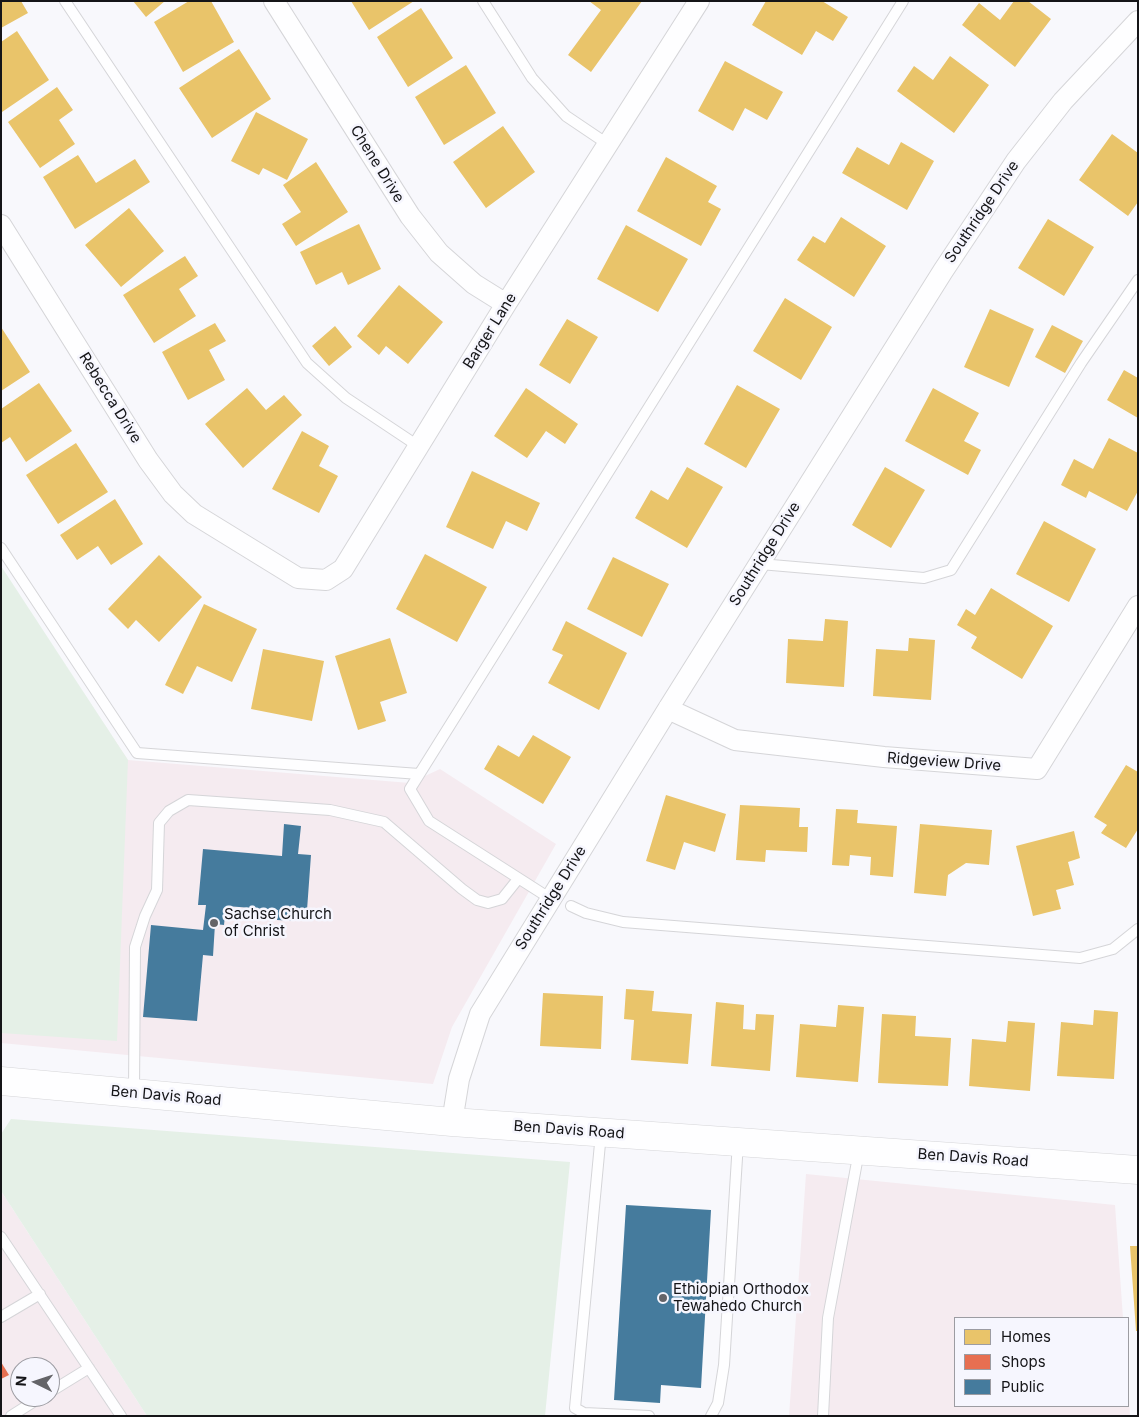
<!DOCTYPE html>
<html>
<head>
<meta charset="utf-8">
<style>
  body { margin:0 }
  #map { position:relative; width:1139px; height:1417px; overflow:hidden; background:#f8f8fc; font-family:Inter,sans-serif }
  canvas { display:block }
  .frame { position:absolute; inset:0; border:2px solid #151518; pointer-events:none }
  .legend { position:absolute; left:954px; top:1317px; width:175px; height:90px; box-sizing:border-box; background:#f6f6fe; border:1px solid #9c9ca2; margin:0; padding:6px 9px; list-style:none; font-size:15px; color:#151518 }
  .legend li { display:flex; align-items:center; gap:10px; height:25px }
  .legend b { width:25px; border:1px solid #9c9ca2 }
  .north { position:absolute; left:10px; top:1357px; width:50px; height:50px; box-sizing:border-box; background:#f6f6fe; border:1px solid #9c9ca2; border-radius:50%; rotate:274deg; font-size:14px; font-weight:700; line-height:20px; text-align:center; color:#151518 }
  .north::after { content:''; display:block; margin:auto; width:18px; height:22px; background:#646468; clip-path:polygon(50% 0,100% 100%,50% 72%,0 100%) }
</style>
</head>
<body>
<div id="map">
<canvas width="1139" height="1417"></canvas>
<div class="frame"></div>
<ul class="legend">
<li><b style="height:14px;background:#e9c46a"></b>Homes</li>
<li><b style="height:14px;background:#e76f51"></b>Shops</li>
<li><b style="height:14px;background:#457b9d"></b>Public</li>
</ul>
<div class="north">N</div>
</div>
<script>
const ctx = document.querySelector('canvas').getContext('2d');
ctx.lineJoin = 'round';
function fill(path, color) { ctx.fillStyle = color; ctx.fill(path, 'evenodd'); }
const shape = rows => new Path2D(rows.map(r => 'M' + r).join(''));
function trace(path, color, width, dash) { ctx.strokeStyle = color; ctx.lineWidth = width; ctx.lineCap = dash ? 'butt' : 'round'; ctx.setLineDash(dash || []); ctx.stroke(path); }
function label(font, color, halo, rows, align = 'center') {
  ctx.font = font + ' Inter,sans-serif'; ctx.lineWidth = 5; ctx.setLineDash([]); ctx.textBaseline = 'middle'; ctx.strokeStyle = halo; ctx.fillStyle = color; for (const [text, x, y, turn = 0] of rows) {
    ctx.save(); ctx.translate(x, y); ctx.rotate((+turn || 0) * Math.PI / 180); ctx.textAlign = isNaN(turn) ? turn : align; if (halo) ctx.strokeText(text, 0, 0); ctx.fillText(text, 0, 0); ctx.restore();
  }
}
fill(shape([
  [1,569,128,760,410,783,440,769,556,844,452,1027,433,1084,1,1043],
  [806,1174,1115,1205,1123,1318,955,1318,955,1406,1128,1406,1128,1380,1130,1416,789,1416],
  [1,1191,147,1416,1,1416],
  [20,1367,50,1367,50,1397,20,1397]
]), '#f5ebf0');
fill(shape([
  [1,566,128,760,117,1041,1,1033],
  [11,1119,570,1162,545,1416,147,1416,1,1191,1,1134]
]), '#e5f0e7');
fill(shape([
  [21,1,28,13,1,28,1,2],
  [133,1,165,1,146,17],
  [189,1,211,1,234,42,183,72,154,22],
  [351,1,414,1,369,30],
  [589,1,642,1,591,72,568,55,601,10],
  [766,1,822,1,848,17,833,41,816,31,802,55,752,25],
  [1014,1,1028,1,1051,19,1015,67,962,25,979,3,1000,20],
  [421,8,453,58,408,87,377,37],
  [17,31,49,80,2,112,1,42],
  [239,49,271,99,212,138,179,88],
  [950,56,989,85,954,133,897,91,914,66,933,80],
  [725,61,783,92,767,120,745,108,733,131,698,111],
  [466,65,496,113,444,145,415,97],
  [57,87,73,110,59,120,75,144,40,168,8,122],
  [256,112,308,139,287,180,263,168,259,175,231,161],
  [503,126,535,172,486,208,453,162],
  [1112,134,1138,153,1138,202,1128,216,1079,180],
  [901,142,934,161,907,210,842,173,857,147,889,165],
  [78,155,96,183,135,159,150,182,75,229,43,177],
  [666,157,717,186,708,202,721,209,701,246,637,211],
  [316,162,348,212,296,246,282,224,301,212,283,185],
  [129,208,164,251,121,287,85,245],
  [841,217,886,246,854,297,797,260,813,236,825,243],
  [1048,219,1094,247,1064,296,1018,268],
  [359,224,381,269,348,285,342,272,316,285,300,252],
  [626,225,688,259,658,312,597,279],
  [185,256,198,276,179,289,196,316,154,343,123,295],
  [399,285,443,322,408,364,386,346,379,355,357,336],
  [785,298,832,327,801,380,753,351],
  [990,309,1034,329,1009,387,964,367],
  [567,319,598,337,570,384,539,365],
  [215,323,226,341,209,350,225,380,188,400,162,352],
  [1052,325,1083,341,1065,373,1035,357],
  [335,326,352,347,329,366,312,346],
  [1,327,30,372,1,391],
  [1124,370,1138,378,1138,418,1107,400],
  [39,383,72,431,26,462,10,437,1,443,1,409],
  [737,385,780,409,746,468,704,444],
  [247,388,266,410,284,395,302,415,243,468,205,424],
  [526,388,578,424,565,444,546,431,527,458,494,436],
  [933,388,979,413,964,441,981,450,968,475,905,441],
  [302,431,329,446,319,466,338,476,319,513,272,489],
  [1109,438,1138,453,1138,491,1127,511,1089,491,1086,498,1061,485,1074,459,1093,469],
  [76,443,108,492,58,524,26,475],
  [687,467,723,487,687,548,635,518,651,490,668,500],
  [885,467,925,490,891,548,852,525],
  [472,471,540,503,527,531,506,521,493,549,446,527],
  [115,499,143,544,111,565,98,546,77,560,60,535],
  [1044,521,1096,549,1069,602,1016,574],
  [425,554,487,587,457,642,396,609],
  [159,555,202,597,159,642,136,620,128,629,108,609],
  [613,557,669,584,642,637,587,609],
  [991,588,1053,626,1022,679,971,648,977,637,957,625,966,609,975,615],
  [204,604,257,629,232,682,197,666,183,694,165,685],
  [825,619,848,621,844,687,786,683,788,639,823,641],
  [566,621,627,653,599,710,548,683,563,655,552,650],
  [390,638,407,693,380,702,386,721,358,730,335,656],
  [909,638,935,640,931,700,873,696,876,649,908,651],
  [263,649,324,661,312,721,251,709],
  [533,735,571,757,543,804,484,769,498,745,519,757],
  [1126,765,1138,772,1138,829,1126,848,1101,833,1107,825,1094,817],
  [666,795,726,814,715,852,684,842,675,870,646,861],
  [740,805,800,808,799,827,808,827,807,852,766,850,765,862,736,860],
  [836,809,858,810,857,823,897,826,893,877,870,875,871,857,850,855,849,866,832,865],
  [920,824,992,830,989,865,966,863,948,875,946,896,914,893],
  [1074,831,1080,858,1068,862,1074,885,1056,890,1061,909,1033,916,1016,846],
  [626,989,654,991,652,1011,692,1014,688,1064,631,1060,634,1020,624,1019],
  [543,993,603,996,601,1049,540,1046],
  [716,1002,744,1005,743,1029,755,1030,756,1014,774,1015,770,1071,711,1066],
  [838,1005,864,1007,858,1082,796,1077,800,1024,836,1027],
  [1094,1010,1118,1012,1114,1079,1057,1076,1061,1022,1093,1025],
  [882,1014,916,1016,915,1036,951,1038,948,1086,878,1083],
  [1008,1021,1035,1023,1030,1091,969,1086,972,1039,1006,1042],
  [1130,1246,1138,1246,1138,1331,1136,1331]
]), '#e9c46a');
fill(shape([
  [1,1362,9,1375,1,1379]
]), '#e76f51');
fill(shape([
  [284,824,301,826,298,854,311,855,307,910,297,909,296,921,277,920,278,910,226,906,224,925,215,924,213,956,203,955,197,1021,143,1017,151,925,203,930,206,905,198,905,203,849,282,856],
  [626,1205,711,1210,701,1388,661,1385,660,1403,614,1400]
]), '#457b9d');
const lane = shape([
  [65,1,307,363,346,398,418,446],
  [483,1,532,78,566,116,609,145],
  [1,548,137,753,419,774],
  [760,564,924,578,951,570,1081,363,1138,280],
  [551,899,429,821,410,789,903,1],
  [571,906,586,913,623,922,1080,958,1113,949,1138,929],
  [134,1092,135,947,145,916,157,890,159,823,169,811,188,800,330,810,384,822,462,889,477,900,488,903,502,899,518,879],
  [601,1133,575,1408,584,1413,649,1416],
  [1,1237,121,1416],
  [1,1317,40,1294],
  [50,1392,89,1368],
  [11,1416,41,1397],
  [711,1416,718,1403,724,1365,738,1142],
  [823,1416,828,1318,859,1151]
]);
const street = shape([
  [274,1,410,216,439,253,474,284,506,304],
  [1,225,148,460,173,494,194,514,298,578,326,580,343,569,506,304,699,1],
  [668,709,735,740,884,757,1037,769,1138,606],
  [452,1122,459,1079,480,1014,668,709,943,271,1016,161,1063,101,1138,21]
]);
const secondary = shape([
  [1,1081,452,1122,1138,1170]
]);
trace(lane, '#d5d5d8', 12);
trace(street, '#d5d5d8', 22);
trace(secondary, '#d5d5d8', 29);
trace(lane, '#fefeff', 10);
trace(street, '#fefeff', 20);
trace(secondary, '#fefeff', 28);
for (const [x, y, r, color] of [
  [214,923,5,"#646468"],
  [663,1298,5,"#646468"]
]) { const dot = new Path2D(); dot.arc(x, y, r, 0, 2 * Math.PI); ctx.fillStyle = color; ctx.fill(dot); trace(dot, '#f6f6fe', 2); }
label('15px', '#151518', '#f6f6fe', [
  ["Chene Drive",377,164,58],
  ["Southridge Drive",982,212,-56],
  ["Barger Lane",490,331,-58],
  ["Rebecca Drive",110,398,58],
  ["Southridge Drive",765,554,-58],
  ["Ridgeview Drive",944,762,4],
  ["Southridge Drive",551,898,-58],
  ["Ben Davis Road",166,1096,5],
  ["Ben Davis Road",569,1130,4],
  ["Ben Davis Road",973,1158,4]
]);
label('15px', '#151518', '#f6f6fe', [
  ["Sachse Church",224,914],
  ["of Christ",224,931],
  ["Ethiopian Orthodox",673,1289],
  ["Tewahedo Church",673,1306]
], 'left');
</script>
</body>
</html>
